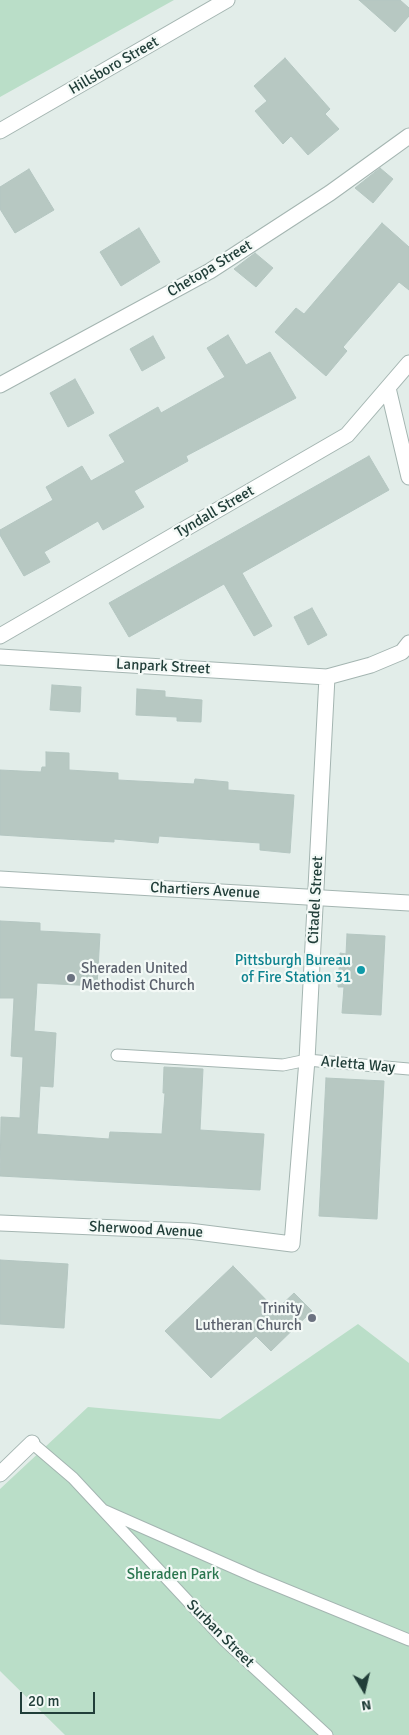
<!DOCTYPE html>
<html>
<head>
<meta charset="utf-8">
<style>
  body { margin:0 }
  #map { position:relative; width:409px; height:1735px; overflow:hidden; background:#e2ede9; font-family:Signika,sans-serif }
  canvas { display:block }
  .north { position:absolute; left:339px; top:1665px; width:50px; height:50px; -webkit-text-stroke:4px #f3f9f6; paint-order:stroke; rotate:171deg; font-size:14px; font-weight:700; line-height:20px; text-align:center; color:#213e39 }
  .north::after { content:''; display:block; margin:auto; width:18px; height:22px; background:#213e39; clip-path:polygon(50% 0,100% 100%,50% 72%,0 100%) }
  .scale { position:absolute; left:20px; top:1692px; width:75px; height:22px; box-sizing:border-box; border:2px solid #213e39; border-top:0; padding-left:6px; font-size:15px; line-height:18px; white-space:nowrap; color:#213e39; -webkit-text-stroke:4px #f3f9f6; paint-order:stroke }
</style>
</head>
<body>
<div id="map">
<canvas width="409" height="1735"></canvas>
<div class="north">N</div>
<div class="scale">20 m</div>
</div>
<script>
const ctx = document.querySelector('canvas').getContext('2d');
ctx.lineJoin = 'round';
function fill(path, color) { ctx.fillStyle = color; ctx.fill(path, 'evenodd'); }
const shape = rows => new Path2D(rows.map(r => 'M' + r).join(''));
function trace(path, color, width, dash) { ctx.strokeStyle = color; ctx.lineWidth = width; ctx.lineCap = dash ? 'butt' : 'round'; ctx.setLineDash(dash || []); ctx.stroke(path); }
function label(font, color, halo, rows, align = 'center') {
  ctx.font = font + ' Signika,sans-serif'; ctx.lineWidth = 4.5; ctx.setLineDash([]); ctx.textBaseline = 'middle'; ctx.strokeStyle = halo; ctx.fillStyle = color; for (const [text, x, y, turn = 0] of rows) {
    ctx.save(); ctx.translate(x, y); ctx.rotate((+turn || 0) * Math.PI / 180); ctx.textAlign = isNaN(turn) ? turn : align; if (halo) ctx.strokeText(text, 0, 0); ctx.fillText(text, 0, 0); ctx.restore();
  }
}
fill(shape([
  [0,0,174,0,0,97],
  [358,1324,409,1363,409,1735,65,1735,0,1671,0,1489,88,1407,220,1419]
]), '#badec8');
const building = shape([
  [359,0,400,0,409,8,409,16,395,32,359,0],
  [285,58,330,109,325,114,339,129,308,155,291,136,283,144,255,111,267,101,254,86,285,58],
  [380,168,393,179,373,203,355,188,380,168],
  [29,169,54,210,15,233,0,209,0,187,29,169],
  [382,223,409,247,409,290,399,282,343,347,347,351,326,376,275,332,296,308,304,314,382,223],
  [139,228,160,262,121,286,100,252,139,228],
  [255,253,273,268,256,287,234,269,255,253],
  [228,335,246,365,270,352,296,398,186,456,188,461,134,491,144,507,103,530,98,521,44,552,50,562,24,576,0,535,0,530,53,500,46,487,82,466,91,481,125,462,109,435,158,407,161,413,225,377,207,348,228,335],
  [153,336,165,358,142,371,130,349,153,336],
  [75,379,94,413,68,427,50,393,75,379],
  [369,456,389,490,242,573,272,626,254,636,224,584,129,637,109,603,369,456],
  [312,608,327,635,308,645,294,617,312,608],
  [52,685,81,687,80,712,50,710,52,685],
  [137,689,165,691,165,697,202,700,201,722,177,721,177,717,136,715,137,689],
  [46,752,69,753,69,770,118,773,118,780,194,784,195,779,228,782,228,790,294,795,290,853,260,850,260,843,159,836,158,843,114,839,114,842,0,835,0,770,41,772,42,767,46,767,46,752],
  [0,921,40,923,40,931,100,934,97,986,37,983,34,1031,56,1033,53,1087,40,1086,37,1134,109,1139,110,1132,162,1134,165,1093,163,1093,164,1067,203,1069,200,1130,264,1134,260,1190,0,1176,1,1117,20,1118,23,1057,11,1056,14,998,0,998,0,921],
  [347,934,385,936,381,1015,342,1013,344,987,338,987,340,953,346,954,347,934],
  [326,1078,384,1081,377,1219,319,1216,326,1078],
  [0,1260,68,1264,64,1328,0,1324,0,1260],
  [233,1266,276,1310,294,1293,312,1311,271,1351,256,1336,211,1378,165,1331,233,1266]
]);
fill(building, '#b7c8c2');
trace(building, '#b4c6c1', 1);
const service = shape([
  [117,1055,283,1065,307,1060,409,1069],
  [32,1443,73,1478,225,1641,327,1735],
  [103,1510,255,1577,409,1640]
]);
const minor = shape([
  [0,131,227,0],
  [0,385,210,271,330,193,409,136],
  [388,388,409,477],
  [0,636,347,435,409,363],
  [0,657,327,677,371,665,402,652,409,643],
  [0,1223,189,1231,292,1244,307,1060,327,677],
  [0,1474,32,1443]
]);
const tertiary = shape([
  [0,879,409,903]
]);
trace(service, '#a4b5b1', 13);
trace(minor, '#a4b5b1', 17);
trace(tertiary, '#a4b5b1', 17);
trace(service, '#fff', 11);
trace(minor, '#fff', 15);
trace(tertiary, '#fff', 15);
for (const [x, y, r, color] of [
  [361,970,5,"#0f9aa8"],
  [71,978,5,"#6b7280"],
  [312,1318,5,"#6b7280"]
]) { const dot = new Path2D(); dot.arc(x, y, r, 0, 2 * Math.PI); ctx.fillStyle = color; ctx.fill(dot); trace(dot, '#f3f9f6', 2); }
label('15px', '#213e39', '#f3f9f6', [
  ["Hillsboro Street",114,66,-30],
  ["Chetopa Street",210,269,-31],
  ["Tyndall Street",215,512,-30],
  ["Lanpark Street",163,667,3],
  ["Chartiers Avenue",205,891,3],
  ["Citadel Street",316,900,-87],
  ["Arletta Way",358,1065,5],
  ["Sherwood Avenue",146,1230,3],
  ["Surban Street",220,1634,45]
]);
label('15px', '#0d838f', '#f3f9f6', [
  ["Pittsburgh Bureau",351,961],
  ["of Fire Station 31",351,978]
], 'right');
label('15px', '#5b616d', '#f3f9f6', [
  ["Sheraden United",81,969],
  ["Methodist Church",81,986],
  ["Trinity",302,1309,"right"],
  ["Lutheran Church",302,1326,"right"]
], 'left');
label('15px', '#2a764f', '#f3f9f6', [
  ["Sheraden Park",173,1575]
]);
</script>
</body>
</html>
